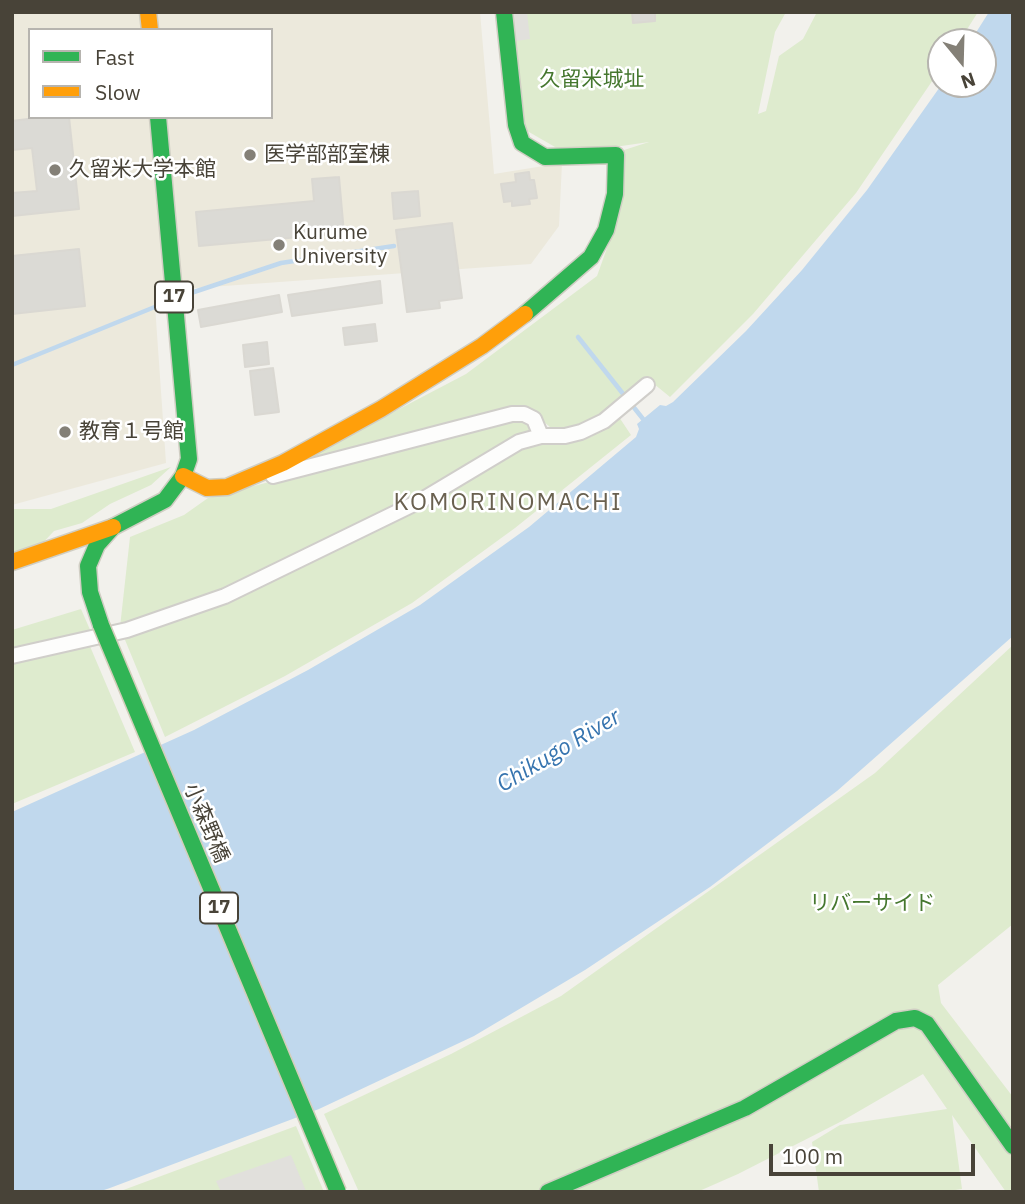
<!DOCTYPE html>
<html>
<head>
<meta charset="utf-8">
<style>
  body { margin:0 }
  #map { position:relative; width:1025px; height:1204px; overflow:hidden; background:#f2f1ec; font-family:"IBM Plex Sans",sans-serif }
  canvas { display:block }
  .frame { position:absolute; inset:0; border:14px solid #484338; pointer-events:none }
  .legend { position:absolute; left:28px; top:28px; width:245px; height:91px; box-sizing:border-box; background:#fff; border:2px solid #b6b4af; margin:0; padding:9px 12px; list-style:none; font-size:21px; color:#484338 }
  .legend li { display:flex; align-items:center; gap:14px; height:35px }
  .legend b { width:35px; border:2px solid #b6b4af }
  .north { position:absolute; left:927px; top:28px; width:70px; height:70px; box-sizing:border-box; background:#fff; border:2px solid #b6b4af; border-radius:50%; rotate:161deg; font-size:19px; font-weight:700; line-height:28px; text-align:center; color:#484338 }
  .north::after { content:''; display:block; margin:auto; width:24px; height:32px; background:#848077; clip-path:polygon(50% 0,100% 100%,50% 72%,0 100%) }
  .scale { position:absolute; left:769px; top:1144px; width:206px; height:32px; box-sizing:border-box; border:4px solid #484338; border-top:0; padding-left:9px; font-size:21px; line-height:24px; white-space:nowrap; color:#484338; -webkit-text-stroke:5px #fff; paint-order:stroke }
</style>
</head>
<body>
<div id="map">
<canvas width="1025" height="1204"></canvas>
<div class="frame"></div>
<ul class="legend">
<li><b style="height:9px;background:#30b455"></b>Fast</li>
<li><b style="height:9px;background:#ff9f0a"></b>Slow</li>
</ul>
<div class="north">N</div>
<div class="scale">100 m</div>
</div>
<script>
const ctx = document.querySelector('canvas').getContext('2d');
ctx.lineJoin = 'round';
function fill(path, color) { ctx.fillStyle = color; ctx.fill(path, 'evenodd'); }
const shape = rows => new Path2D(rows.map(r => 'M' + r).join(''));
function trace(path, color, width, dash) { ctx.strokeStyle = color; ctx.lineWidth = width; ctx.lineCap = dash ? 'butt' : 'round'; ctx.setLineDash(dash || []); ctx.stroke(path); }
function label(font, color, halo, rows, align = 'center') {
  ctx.font = font + ' "IBM Plex Sans","Noto Sans JP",sans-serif'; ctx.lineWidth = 5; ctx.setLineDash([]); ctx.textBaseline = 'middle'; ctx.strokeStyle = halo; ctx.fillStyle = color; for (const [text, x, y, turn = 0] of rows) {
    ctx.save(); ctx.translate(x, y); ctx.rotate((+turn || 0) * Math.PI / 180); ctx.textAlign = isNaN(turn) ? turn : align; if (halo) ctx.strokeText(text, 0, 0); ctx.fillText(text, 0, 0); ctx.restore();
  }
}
fill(shape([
  [12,12,480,12,494,174,562,163,559,226,531,264,154,291,166,463,12,505],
  [30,30,271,30,271,117,30,117]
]), '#ece9dc');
fill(shape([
  [509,12,786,12,775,32,758,114,766,111,779,56,803,39,817,12,978,12,959,42,941,42,941,68,856,193,753,314,670,397,648,379,598,419,569,430,550,427,525,406,300,461,466,374,597,276,621,209,621,151,649,142,594,150,562,151,522,128],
  [619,417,631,435,515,528,412,603,285,676,165,737,123,635,228,598,526,446,559,444,591,437],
  [510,419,527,423,534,433,418,497,221,593,120,627,130,537,184,515,208,498],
  [171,467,151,485,110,504,82,523,54,531,39,547,12,554,12,509,51,509],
  [81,609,91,632,12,651,12,630],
  [89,644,135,752,12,804,12,661],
  [1013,645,1013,924,938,985,941,1003,1013,1097,1013,1192,1006,1192,952,1115,962,1189,942,1192,819,1192,812,1142,840,1125,947,1109,923,1074,842,1121,738,1174,697,1192,359,1192,324,1114,451,1054,561,996,875,773],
  [296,1126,324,1192,118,1192]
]), '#deebce');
fill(shape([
  [512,12,527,12,530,39,516,41],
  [291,1155,306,1191,221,1192,216,1181]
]), '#e1e0dc');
fill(shape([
  [989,12,1013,12,1013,636,837,791,710,887,585,970,474,1036,319,1109,110,1188,98,1192,12,1192,12,812,194,730,308,670,420,605,529,527,636,437,639,429,637,424,660,405,666,406,673,402,746,331,802,270,867,190,942,84,983,84,983,42,970,42]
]), '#c0d8ed');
trace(shape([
  [182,296,281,263,394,246],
  [578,337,647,424],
  [12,365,167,302]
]), '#c0d8ed', 4.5);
const building = shape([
  [632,12,655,12,655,21,633,23,632,12],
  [44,117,69,117,79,209,12,216,12,193,37,191,32,148,12,150,12,121,44,117],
  [529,172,530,180,534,180,537,198,529,199,530,204,512,206,512,201,504,202,501,184,516,182,515,174,529,172],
  [339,177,344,233,199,246,196,212,314,201,312,179,339,177],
  [418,191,420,216,394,219,392,193,418,191],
  [452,223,462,298,439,301,440,308,407,312,396,230,452,223],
  [79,249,85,306,12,314,12,256,79,249],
  [380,281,382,303,292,316,288,295,380,281],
  [279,295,282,312,201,327,198,310,279,295],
  [375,324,377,341,345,345,343,328,375,324],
  [267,342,269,364,245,367,243,345,267,342],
  [273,368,279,412,255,415,250,371,273,368]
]);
fill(building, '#dbdad5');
trace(building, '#dad8d2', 2);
const street = shape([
  [273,476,512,414,524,414,534,419,541,436],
  [12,656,127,630,225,596,422,500,519,442,541,436,565,436,581,432,604,421,647,385]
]);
const fast = shape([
  [504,12,516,125,522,143,545,157,616,155,615,194,606,230,591,257,525,314],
  [101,625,90,592,88,566,97,545,113,527,165,500,183,476,189,459,158,117],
  [548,1192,745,1108,896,1021,915,1018,927,1024,1013,1146]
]);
const slow = shape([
  [148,12,150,30],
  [183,476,207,488,227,487,283,463,381,409,482,346,525,314],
  [12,562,113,527]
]);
trace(street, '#d0ceca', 18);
trace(fast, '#d0cec3', 19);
trace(slow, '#d0cec3', 19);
trace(street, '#fdfdfc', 14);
trace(fast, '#30b455', 16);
trace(slow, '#ff9f0a', 16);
const fastBridge = shape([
  [101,625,338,1192]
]);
trace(fastBridge, '#d3ceba', 19, []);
trace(fastBridge, '#30b455', 16);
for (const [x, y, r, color] of [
  [250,155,7,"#848077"],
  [55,170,7,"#848077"],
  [279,245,7,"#848077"],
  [65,432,7,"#848077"]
]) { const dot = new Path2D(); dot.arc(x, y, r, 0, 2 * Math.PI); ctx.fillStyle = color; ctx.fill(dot); trace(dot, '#fff', 2.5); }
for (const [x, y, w] of [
  [174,297,38],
  [219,908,38]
]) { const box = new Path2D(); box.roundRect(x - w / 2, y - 15.5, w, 31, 5); ctx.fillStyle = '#fff'; ctx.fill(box); trace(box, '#484338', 2); }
label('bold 19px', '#484338', null, [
  ["17",174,297],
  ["17",219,908]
]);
label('21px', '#45772e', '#fff', [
  ["久留米城址",592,80],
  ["リバーサイド",872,904]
]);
label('21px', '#484338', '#fff', [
  ["医学部部室棟",264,155],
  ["久留米大学本館",69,170],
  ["Kurume",293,233],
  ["University",293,257],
  ["教育１号館",79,432]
], 'left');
label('21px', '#484338', '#fff', [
  ["小森野橋",206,823,67]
]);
label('italic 23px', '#3674af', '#fff', [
  ["Chikugo River",559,751,-31]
]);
ctx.letterSpacing = '2px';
label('24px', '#6a6150', '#fff', [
  ["KOMORINOMACHI",508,503]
]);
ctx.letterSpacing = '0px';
</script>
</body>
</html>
